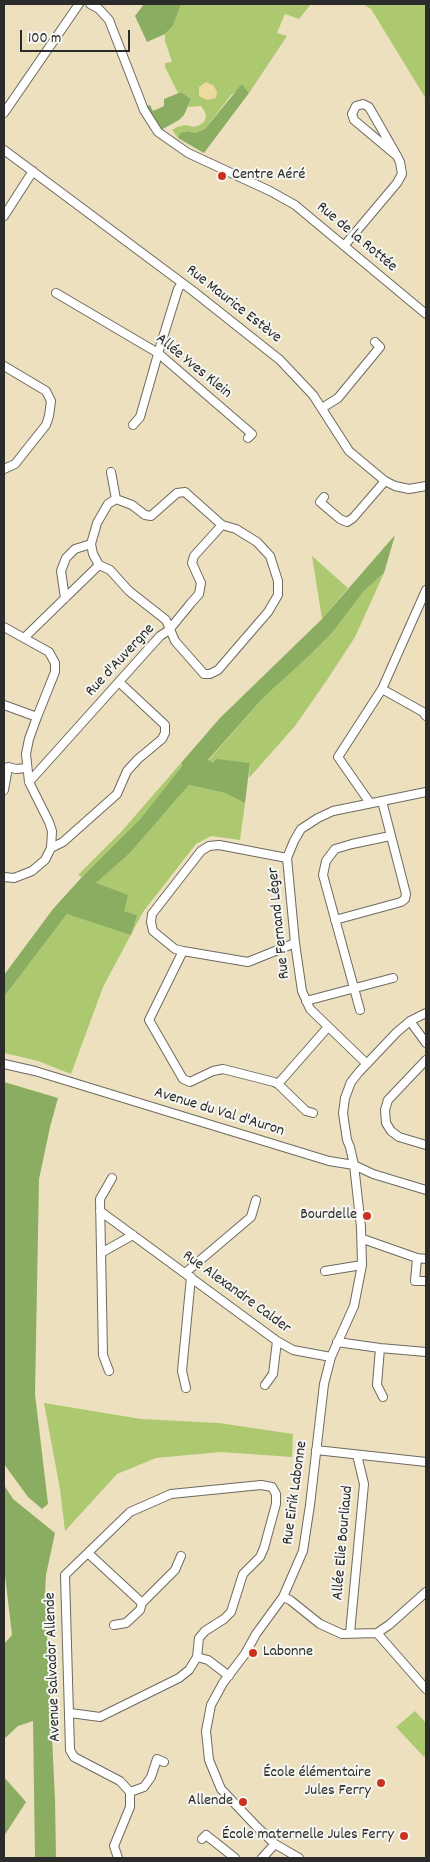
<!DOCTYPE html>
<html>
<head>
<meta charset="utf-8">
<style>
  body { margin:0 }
  #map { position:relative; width:430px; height:1862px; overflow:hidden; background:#ece0bf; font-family:Dekko,sans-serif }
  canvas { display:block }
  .frame { position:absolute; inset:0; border:5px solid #2b2b2b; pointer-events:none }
  .scale { position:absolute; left:20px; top:30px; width:110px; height:22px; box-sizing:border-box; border:2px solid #2b2b2b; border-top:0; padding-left:6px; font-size:15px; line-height:18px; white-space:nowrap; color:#2b2b2b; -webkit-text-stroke:4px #f6f6f2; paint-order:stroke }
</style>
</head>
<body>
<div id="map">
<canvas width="430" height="1862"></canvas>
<div class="frame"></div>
<div class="scale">100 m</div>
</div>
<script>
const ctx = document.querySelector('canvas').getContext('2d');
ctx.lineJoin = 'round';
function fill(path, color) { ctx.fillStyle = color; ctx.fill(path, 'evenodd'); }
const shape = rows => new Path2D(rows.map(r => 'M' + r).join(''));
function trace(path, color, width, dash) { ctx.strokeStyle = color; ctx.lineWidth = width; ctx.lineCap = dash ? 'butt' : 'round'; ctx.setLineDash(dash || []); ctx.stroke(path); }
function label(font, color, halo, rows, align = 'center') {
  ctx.font = font + ' Dekko,sans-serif'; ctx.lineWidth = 4; ctx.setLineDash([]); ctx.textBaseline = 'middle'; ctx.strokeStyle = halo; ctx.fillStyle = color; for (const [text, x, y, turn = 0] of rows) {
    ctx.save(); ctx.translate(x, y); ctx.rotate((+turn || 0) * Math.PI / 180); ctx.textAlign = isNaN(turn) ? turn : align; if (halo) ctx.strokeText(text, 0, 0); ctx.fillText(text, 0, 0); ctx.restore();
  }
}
fill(shape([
  [181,4,311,4,299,19,285,14,277,33,287,36,249,93,244,86,231,95,205,129,195,133,187,131,180,133,178,138,172,130,177,127,186,125,194,127,200,125,204,122,206,117,205,112,201,106,188,107,191,99,181,92,178,93,165,67,165,63,172,62,165,41,165,34,173,26],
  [363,4,426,4,426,99,371,9],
  [312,556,348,588,322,619],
  [384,573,355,637,327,680,295,726,249,778,250,763,208,761,263,698,308,657,332,633,364,591],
  [181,763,182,766,141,818,82,877,78,875,121,832],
  [189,785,225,793,245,803,240,840,211,836,196,844,143,912,103,987,71,1074,38,1061,4,1053,4,997,67,914,137,915,123,911,96,883,130,853],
  [44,1403,141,1419,219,1423,293,1434,292,1457,221,1452,156,1458,117,1474,65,1531,60,1489],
  [415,1711,426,1723,426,1755,424,1757,396,1727]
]), '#adc970');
fill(shape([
  [144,4,181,4,173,26,165,34,147,42,135,16],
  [241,85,244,86,249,93,204,153,178,138,180,133,187,131,195,133,205,129],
  [181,92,191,99,184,115,179,120,161,130,153,120,146,106,150,105,153,111,164,106,164,99],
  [395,535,384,573,364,591,332,633,308,657,263,698,208,760,213,762,217,759,250,763,245,803,225,793,189,785,130,853,96,883,128,895,124,911,137,915,131,935,67,914,4,997,4,975,53,909,82,877,141,818,182,766,181,763,220,718,322,619],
  [4,1082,58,1098,50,1127,39,1179,35,1394,48,1504,42,1509,28,1497,4,1464],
  [4,1485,13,1499,55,1533,46,1575,45,1593,55,1799,56,1858,35,1858,33,1721,18,1726,4,1739,4,1644,12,1635,4,1567],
  [4,1777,26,1802,4,1836]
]), '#8aad62');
fill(shape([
  [206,82,214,86,217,92,216,98,207,100,199,96,199,87]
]), '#eeda9e');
const minor = shape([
  [90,4,99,9,109,20,144,110,158,132,188,153,270,191,295,205,426,314],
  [4,113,79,4],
  [4,150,193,291,280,360,313,395,349,451,385,481,395,486,409,489,426,486],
  [4,216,33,171],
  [344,246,397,183,402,174,400,162,397,156,354,120,352,114,356,106,363,104,369,107,397,156],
  [56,293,158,353,252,434,248,438],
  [4,366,46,391,51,401,49,416,46,425,15,464,4,469],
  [322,408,338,398,380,347,375,342],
  [133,425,140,417,160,347,178,289,182,283],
  [111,472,116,499],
  [324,497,320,502,340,519,347,522,353,518,385,481],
  [65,598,61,571,66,558,75,549,91,544,97,523,108,504,116,499,132,505,145,515,151,516,177,493,185,492,222,525,236,529,257,542,270,556,278,581,278,595,268,612,218,670,210,674,204,674,175,641,166,620,129,591,110,570,99,565,93,554,91,544],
  [4,627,49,652,55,663,55,672,37,717,29,739,26,754,29,782,49,822,52,831,51,848,45,860,32,871,14,878,4,877],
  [24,638,99,565],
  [382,689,423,712,426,716],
  [4,705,37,717],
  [29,782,160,636,169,630,191,603,199,594,201,583,192,563,194,556,222,525],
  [4,790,8,767,16,769,26,768],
  [370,803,338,757,382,689,426,590],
  [51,848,63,842,117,794,127,771,138,759,162,739,165,733,165,725,119,682],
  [287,858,219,845,209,846,201,851,152,914,151,922,153,931,175,949,183,951,149,1020,183,1079,190,1082,213,1071,223,1069,274,1082,278,1084,328,1027],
  [335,920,401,902,405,899,406,894,382,801],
  [183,951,248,962,295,943],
  [306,1001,393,978],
  [360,1010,323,875,326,861,335,849,352,844,390,836],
  [410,1021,426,1043],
  [426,1060,388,1100,385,1110,386,1123,391,1131,399,1137,426,1145],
  [4,1064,35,1071,329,1161,354,1165,373,1174,426,1190],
  [367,1064,310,1009,302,991,295,943,287,858,294,841,301,829,318,818,333,811,426,792],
  [278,1084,306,1111,313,1113],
  [100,1211,277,1341,293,1350,331,1357],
  [363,1239,417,1258,426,1259],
  [101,1253,133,1235],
  [417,1258,415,1281,426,1281],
  [325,1271,362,1265],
  [185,1273,251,1217,256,1200],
  [337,1342,380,1348,426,1352],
  [380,1348,377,1385,383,1397],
  [109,1371,103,1355,100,1199,112,1178],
  [265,1385,273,1374,277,1341],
  [186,1388,182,1371,191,1277],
  [316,1450,426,1462],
  [88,1553,142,1603],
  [426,1592,389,1625,377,1633,426,1689],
  [283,1597,290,1600,320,1624,342,1634,377,1633],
  [114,1625,126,1623,140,1610,142,1603,175,1570,181,1556],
  [350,1633,364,1484,357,1455],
  [197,1657,208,1660,229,1676],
  [70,1713,100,1717,179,1678,189,1670,197,1657,199,1638,205,1631,224,1619,231,1612,243,1574,260,1557,264,1548,276,1504,276,1494,272,1487,261,1485,171,1494,130,1512,65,1575,70,1750,74,1757,120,1781,130,1792,130,1807,114,1846,118,1858],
  [130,1792,144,1787,151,1777,157,1759,164,1762],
  [202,1839,206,1835,235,1858],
  [262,1858,275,1844],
  [299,1858,275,1844,257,1827,221,1789,209,1760,206,1731,211,1705,223,1683,245,1654,256,1634,283,1597,303,1551,310,1505,324,1384,331,1357,354,1306,362,1265,361,1227,354,1165,350,1147,347,1140,343,1113,345,1098,351,1082,359,1072,397,1032,410,1021,426,1013]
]);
trace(minor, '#6f6a5f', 10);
trace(minor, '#fff', 8);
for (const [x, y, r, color] of [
  [222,176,5,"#c8321e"],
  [367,1216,5,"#c8321e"],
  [253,1653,5,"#c8321e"],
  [381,1783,5,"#c8321e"],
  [243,1802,5,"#c8321e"],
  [404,1836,5,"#c8321e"]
]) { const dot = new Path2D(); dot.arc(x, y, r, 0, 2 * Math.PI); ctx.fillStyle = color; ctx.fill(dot); trace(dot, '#f6f6f2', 2); }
label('16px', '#2b2b2b', '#f6f6f2', [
  ["Centre Aéré",232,176,"left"],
  ["Bourdelle",357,1216],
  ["Labonne",263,1653,"left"],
  ["École élémentaire",371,1774],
  ["Jules Ferry",371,1792],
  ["Allende",233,1802],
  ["École maternelle Jules Ferry",394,1836]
], 'right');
label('16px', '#2b2b2b', '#f6f6f2', [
  ["Rue de la Rottée",356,238,40],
  ["Rue Maurice Estève",233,305,38],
  ["Allée Yves Klein",193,367,39],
  ["Rue d'Auvergne",121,661,-47],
  ["Rue Fernand Léger",280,923,-96],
  ["Avenue du Val d'Auron",219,1113,17],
  ["Rue Alexandre Calder",236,1293,36],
  ["Rue Eirik Labonne",296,1493,-82],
  ["Allée Elie Bourliaud",344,1543,-85],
  ["Avenue Salvador Allende",54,1667,-92]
]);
</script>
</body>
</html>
